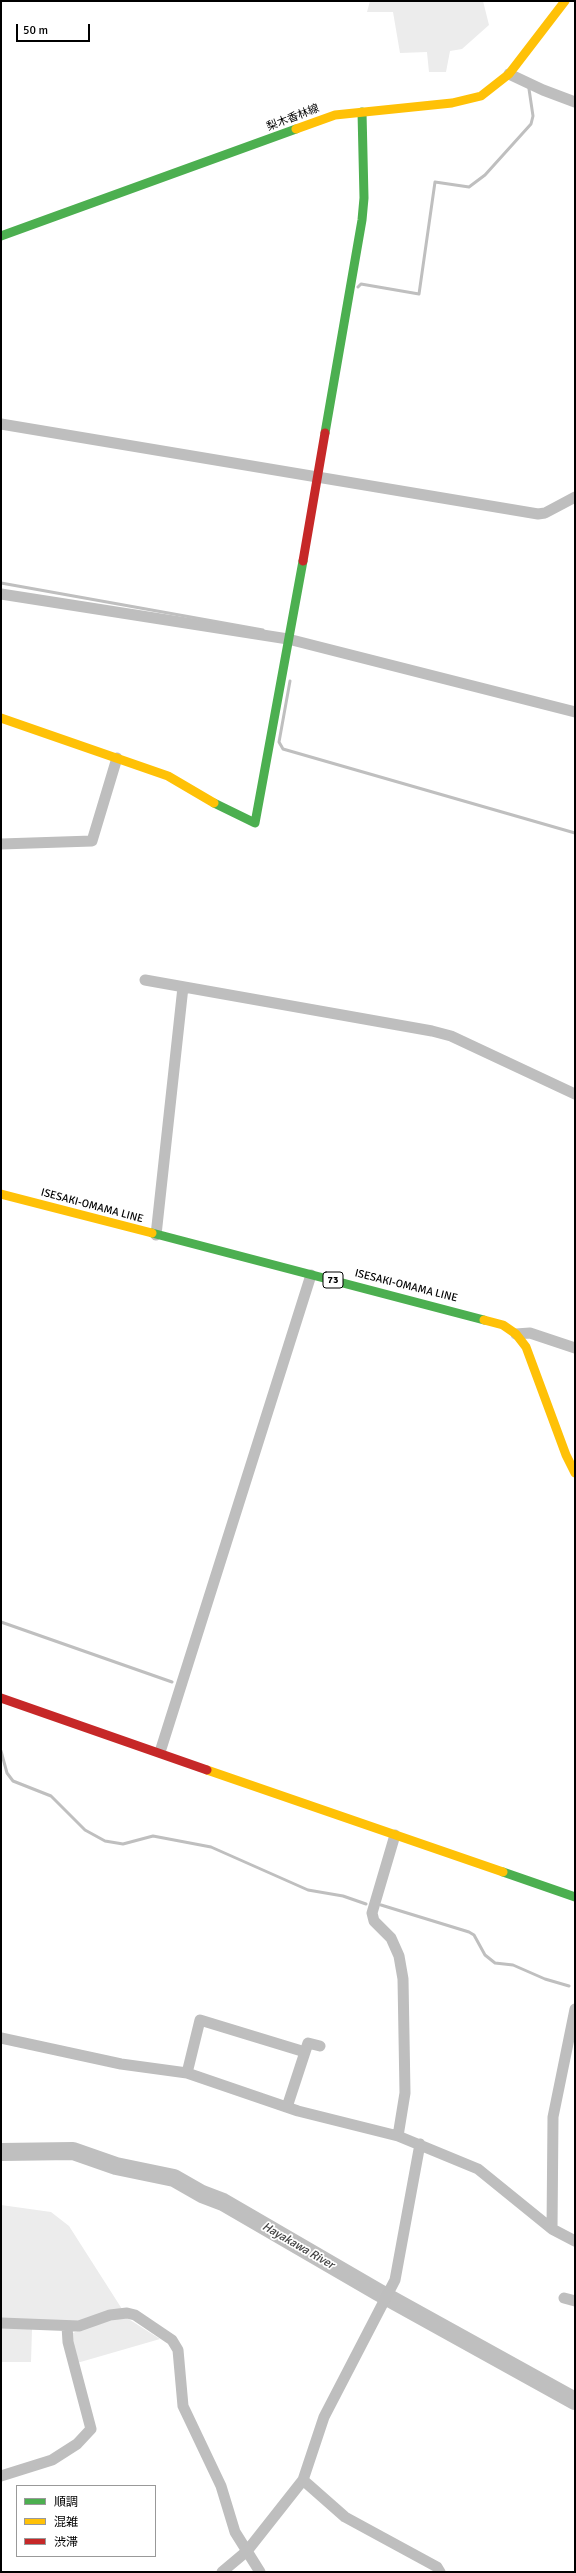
<!DOCTYPE html>
<html>
<head>
<meta charset="utf-8">
<style>
  body { margin:0 }
  #map { position:relative; width:576px; height:2573px; overflow:hidden; background:#fff; font-family:Signika,"Noto Sans JP",sans-serif }
  canvas { display:block }
  .frame { position:absolute; inset:0; border:2px solid #000; pointer-events:none }
  .legend { position:absolute; left:16px; top:2485px; width:140px; height:72px; box-sizing:border-box; background:#fff; border:1px solid #999; margin:0; padding:5px 7px; list-style:none; font-size:12px; color:#000 }
  .legend li { display:flex; align-items:center; gap:8px; height:20px }
  .legend b { width:20px; border:1px solid #999 }
  .scale { position:absolute; left:16px; top:24px; width:74px; height:18px; box-sizing:border-box; border:2px solid #000; border-top:0; padding-left:5px; font-size:12px; line-height:14px; white-space:nowrap; color:#000; -webkit-text-stroke:3px #fff; paint-order:stroke }
</style>
</head>
<body>
<div id="map">
<canvas width="576" height="2573"></canvas>
<div class="frame"></div>
<ul class="legend">
<li><b style="height:5px;background:#4caf50"></b>順調</li>
<li><b style="height:5px;background:#ffc107"></b>混雑</li>
<li><b style="height:5px;background:#c62828"></b>渋滞</li>
</ul>
<div class="scale">50 m</div>
</div>
<script>
const ctx = document.querySelector('canvas').getContext('2d');
ctx.lineJoin = 'round';
function fill(path, color) { ctx.fillStyle = color; ctx.fill(path, 'evenodd'); }
const shape = rows => new Path2D(rows.map(r => 'M' + r).join(''));
function trace(path, color, width, dash) { ctx.strokeStyle = color; ctx.lineWidth = width; ctx.lineCap = dash ? 'butt' : 'round'; ctx.setLineDash(dash || []); ctx.stroke(path); }
function label(font, color, halo, rows, align = 'center') {
  ctx.font = font + ' Signika,"Noto Sans JP",sans-serif'; ctx.lineWidth = 3.5; ctx.setLineDash([]); ctx.textBaseline = 'middle'; ctx.strokeStyle = halo; ctx.fillStyle = color; for (const [text, x, y, turn = 0] of rows) {
    ctx.save(); ctx.translate(x, y); ctx.rotate((+turn || 0) * Math.PI / 180); ctx.textAlign = isNaN(turn) ? turn : align; if (halo) ctx.strokeText(text, 0, 0); ctx.fillText(text, 0, 0); ctx.restore();
  }
}
fill(shape([
  [370,1,483,1,489,25,462,49,450,51,446,72,429,72,427,52,400,53,393,12,367,12],
  [1,2205,51,2212,69,2226,122,2309,82,2321,1,2319],
  [127,2318,160,2339,77,2363,71,2337,73,2333,104,2320],
  [1,2327,32,2329,31,2362,1,2362]
]), '#ececec');
trace(shape([
  [358,287,361,284,419,294,435,182,469,187,485,175,531,124,533,116,529,89],
  [1,583,263,630],
  [290,681,279,742,283,749,575,833],
  [1,1622,172,1682],
  [1,1751,7,1773,13,1781,51,1796,85,1830,105,1841,123,1844,153,1836,211,1847,308,1890,343,1896,366,1904],
  [381,1905,469,1932,474,1935,485,1955,495,1963,513,1965,545,1979,569,1986]
]), '#bfbfbf', 3);
trace(shape([
  [1,2152,73,2151,116,2166,174,2178,202,2194,223,2202,378,2292,575,2401]
]), '#bfbfbf', 18);
trace(shape([
  [509,74,543,90,575,102],
  [1,424,538,514,545,513,575,497],
  [1,594,288,639,575,712],
  [1,844,92,841,117,758],
  [145,980,432,1031,451,1036,575,1094],
  [156,1235,183,987],
  [516,1334,530,1333,575,1348],
  [160,1752,311,1275],
  [395,1835,372,1913,374,1921,391,1938,399,1956,403,1979,405,2093,398,2136],
  [1,2038,121,2064,187,2073,298,2111,398,2136,478,2169,552,2229,575,2241],
  [187,2073,200,2020,305,2052],
  [287,2107,308,2043,320,2046],
  [552,2229,553,2117,575,2009],
  [564,2298,575,2301],
  [1,2323,79,2326,110,2315,127,2313,135,2315,172,2340,178,2350,183,2406,221,2486,235,2532,260,2572],
  [1,2476,52,2460,77,2444,91,2429,68,2342,67,2326],
  [303,2480,345,2517,437,2567,440,2572],
  [222,2572,247,2551,303,2480,324,2417,395,2280,420,2144]
]), '#bebebe', 11);
trace(shape([
  [1,236,296,129],
  [325,433,362,220,364,198,362,112],
  [214,803,255,823,303,561],
  [152,1233,484,1320],
  [503,1872,575,1897]
]), '#4caf50', 9);
trace(shape([
  [296,129,335,115,452,103,481,96,509,74,565,1],
  [1,718,168,776,214,803],
  [1,1194,152,1233],
  [484,1320,503,1325,516,1334,526,1347,566,1455,575,1473],
  [207,1770,503,1872]
]), '#ffc107', 9);
trace(shape([
  [303,561,325,433],
  [1,1698,207,1770]
]), '#c62828', 9);
for (const [x, y, w] of [
  [333,1280,20]
]) { const box = new Path2D(); box.roundRect(x - w / 2, y - 8, w, 16, 3); ctx.fillStyle = '#fff'; ctx.fill(box); trace(box, '#000', 1); }
label('bold 10px', '#000', null, [
  ["73",333,1280]
]);
label('11px', '#000', '#fff', [
  ["梨木香林線",293,118,-21],
  ["ISESAKI-OMAMA LINE",92,1206,15],
  ["ISESAKI-OMAMA LINE",406,1286,14]
]);
label('italic 12px', '#444', '#fff', [
  ["Hayakawa River",298,2246,30]
]);
</script>
</body>
</html>
